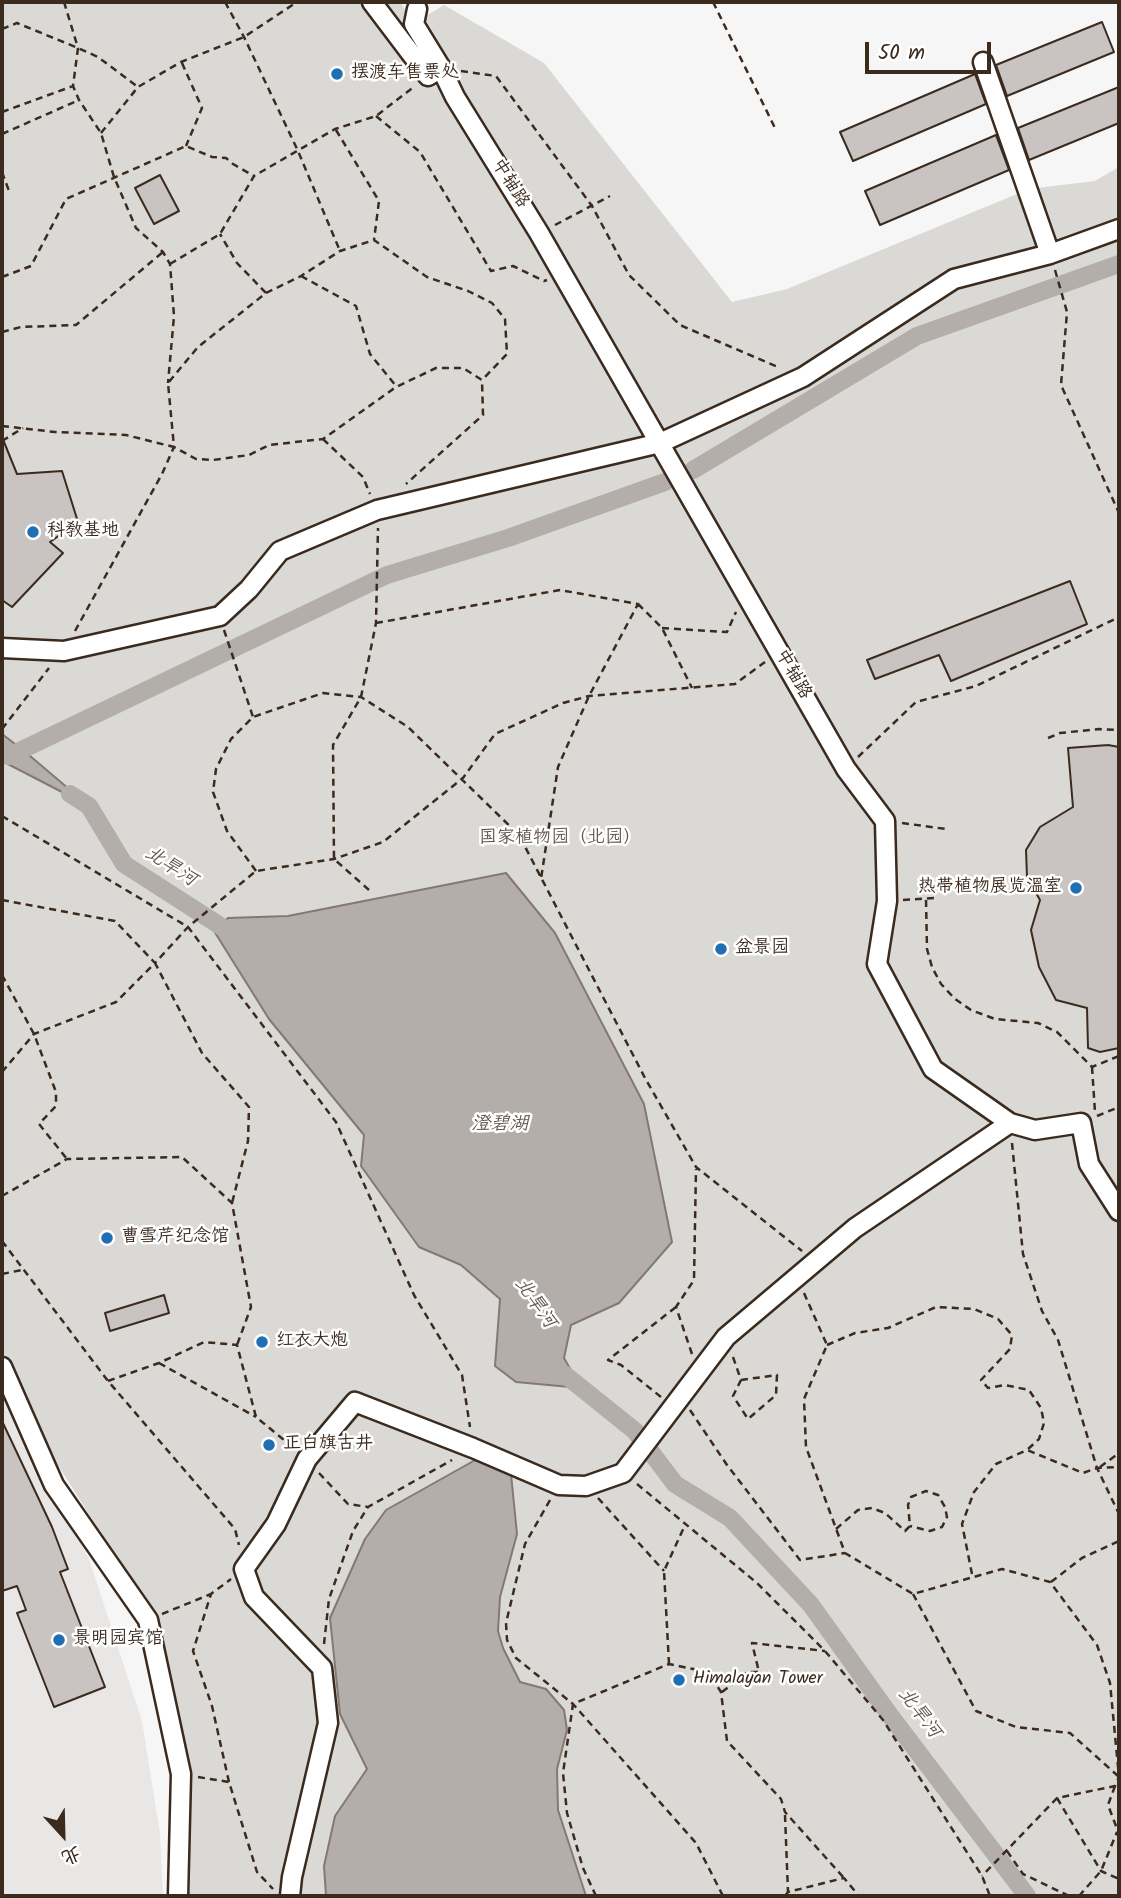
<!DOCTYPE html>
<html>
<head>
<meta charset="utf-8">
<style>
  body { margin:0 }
  #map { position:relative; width:1121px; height:1898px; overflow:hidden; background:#f7f6f6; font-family:Kalam,"LXGW WenKai TC",sans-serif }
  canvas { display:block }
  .frame { position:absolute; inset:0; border:4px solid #3b2a1e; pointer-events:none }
  .north { position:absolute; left:28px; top:1800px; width:70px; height:70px; -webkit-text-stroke:5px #fff; paint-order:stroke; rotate:158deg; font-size:19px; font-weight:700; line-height:28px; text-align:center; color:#3b2a1e }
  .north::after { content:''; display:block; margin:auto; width:24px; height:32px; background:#3b2a1e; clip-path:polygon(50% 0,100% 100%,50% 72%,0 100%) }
  .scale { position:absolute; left:865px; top:42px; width:126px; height:32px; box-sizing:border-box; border:4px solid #3b2a1e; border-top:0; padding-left:9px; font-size:21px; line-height:24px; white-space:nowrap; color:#3b2a1e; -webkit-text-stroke:5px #fff; paint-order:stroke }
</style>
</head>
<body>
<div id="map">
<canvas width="1121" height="1898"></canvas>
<div class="frame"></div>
<div class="north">北</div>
<div class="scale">50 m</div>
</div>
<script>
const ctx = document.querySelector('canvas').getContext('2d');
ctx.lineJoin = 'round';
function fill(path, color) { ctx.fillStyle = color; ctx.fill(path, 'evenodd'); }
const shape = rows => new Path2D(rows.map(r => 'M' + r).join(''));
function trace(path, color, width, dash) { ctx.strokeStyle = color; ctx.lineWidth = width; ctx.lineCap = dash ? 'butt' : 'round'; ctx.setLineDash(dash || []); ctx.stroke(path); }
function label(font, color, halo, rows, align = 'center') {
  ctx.font = font + ' Kalam,"LXGW WenKai TC",sans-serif'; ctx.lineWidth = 5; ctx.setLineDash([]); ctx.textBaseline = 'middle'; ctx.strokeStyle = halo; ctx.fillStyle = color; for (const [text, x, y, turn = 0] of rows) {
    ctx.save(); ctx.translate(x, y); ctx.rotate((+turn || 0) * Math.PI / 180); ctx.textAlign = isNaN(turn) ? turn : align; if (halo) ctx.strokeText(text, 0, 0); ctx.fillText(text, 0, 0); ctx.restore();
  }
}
fill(shape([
  [2,1394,89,1559,142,1721,160,1834,163,1896,2,1896]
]), '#e9e7e6');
fill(shape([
  [2,2,400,2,414,23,444,5,544,63,732,302,787,289,1029,189,1095,181,1119,167,1119,1896,188,1896,186,1884,191,1775,156,1621,2,1376]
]), '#dbd9d6');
const water = shape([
  [2,734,23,750,89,806,2,761,2,734],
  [506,873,555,933,644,1104,672,1242,619,1303,571,1325,564,1358,581,1388,516,1382,495,1366,500,1299,461,1265,419,1247,361,1166,364,1135,269,1019,214,931,228,918,288,916,506,873],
  [477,1459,511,1474,517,1534,500,1597,498,1631,503,1648,520,1682,546,1689,564,1710,567,1730,557,1769,558,1810,586,1896,326,1896,324,1866,335,1816,367,1769,340,1714,330,1618,365,1539,386,1510,477,1459]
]);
fill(water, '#b4aeaa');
trace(water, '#847972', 2);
trace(shape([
  [693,470,917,336,1119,264],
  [9,756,387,575,508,538,665,482],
  [70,794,89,806,124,864,239,938],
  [564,1374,635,1431,675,1484,730,1518,811,1605,889,1714,1027,1896]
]), '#b4aeaa', 18);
const building = shape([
  [1102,22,1114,52,1007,96,996,65,1102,22],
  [975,74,986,104,853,161,840,132,975,74],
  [1119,87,1119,123,1029,160,1018,128,1119,87],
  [996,135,1009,170,880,225,865,191,996,135],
  [160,175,179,211,154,224,135,188,160,175],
  [2,437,17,474,62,471,78,522,50,542,63,553,12,607,2,600,2,437],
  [1070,581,1087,624,951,681,939,655,875,679,867,660,1070,581],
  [1108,745,1119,747,1119,1048,1100,1052,1088,1048,1087,1008,1056,1000,1039,967,1031,930,1040,900,1027,877,1026,850,1040,827,1073,807,1068,748,1108,745],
  [164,1295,169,1313,110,1331,105,1313,164,1295],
  [2,1421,52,1527,68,1569,60,1572,105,1687,54,1707,17,1613,26,1610,17,1586,2,1591,2,1421]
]);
fill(building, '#c9c3c1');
trace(building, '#3b2a1e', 2);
const minor = shape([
  [372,2,428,76,441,68],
  [417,9,414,24,441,68,455,97,539,233,846,769,885,821,887,901,877,964,933,1069,1010,1123,1035,1130,1081,1123,1089,1164,1119,1211],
  [983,62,1050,254],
  [2,648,64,651,220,616,249,589,280,551,377,510,660,443,803,377,954,279,1050,254,1119,229],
  [2,1367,54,1485,148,1620,181,1774,178,1896],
  [290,1896,292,1877,328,1723,322,1668,254,1597,244,1569,276,1524,307,1459,355,1402,473,1448,559,1485,586,1486,623,1473,726,1337,855,1228,1010,1123]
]);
trace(minor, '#3b2a1e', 23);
trace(shape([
  [64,2,78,48,73,86,79,100,101,133,114,177,136,228,163,252,170,264,174,316,168,383],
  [225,2,244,37,298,151,340,251],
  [713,2,776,130],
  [2,29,17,23,78,48,98,57,138,87],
  [182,63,202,108,186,146],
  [461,71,496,76,592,206,629,275,680,325,780,368],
  [2,112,73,86],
  [376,116,420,152,491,271,513,266,544,281,547,280],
  [336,130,379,201,374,240],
  [101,133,138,87,181,62,244,37,297,2],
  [2,134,79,100],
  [2,172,9,191],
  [555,225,610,196],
  [170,264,220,234,254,176,335,129,376,116,415,86],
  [1055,270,1067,312,1061,385,1119,513],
  [301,276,356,306,370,354,396,386],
  [2,277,31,266,66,199,186,146,212,157,226,158,233,164,254,176],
  [266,293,301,276,340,251,374,240,427,277,468,291,492,303,505,319,507,354,483,379],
  [2,332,21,327,76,325,163,252],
  [2,426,55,432,126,435,174,447,168,383,198,347,266,293,237,263,220,234],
  [323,439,363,477,370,494],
  [2,441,23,428],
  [638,604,662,628,692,688],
  [376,623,560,590,638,604,589,696,558,767,541,879],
  [662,628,727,632,736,612],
  [224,630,253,717],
  [75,631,162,474,174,447,196,459,213,460,249,455,269,445,323,439,396,387,436,368,463,368,482,380,483,415,406,484],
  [2,729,49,668],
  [1048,738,1060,733,1099,729,1119,730],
  [858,757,916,702,976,686,1119,617],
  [2,816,188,927,336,1122,414,1295,462,1375,470,1427],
  [902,823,946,829],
  [256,871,227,831,213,792,216,769,231,739,253,717,323,693,361,697,408,727,519,835,645,1078,696,1167,802,1251],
  [369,890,334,859,333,745,361,697,376,623,378,528],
  [2,900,115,921,155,963,188,927,256,871,334,859,383,842,463,778,495,734,563,703,589,696,735,684,765,662],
  [903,900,934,898],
  [926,900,927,949,932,967,941,984,955,999,971,1010,995,1019,1038,1023,1057,1032,1092,1067,1119,1056],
  [2,975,34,1034,56,1092,56,1106,39,1124,67,1159],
  [1092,1067,1095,1112],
  [2,1072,34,1034,116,1002,155,963,202,1053,249,1107,248,1141,232,1203],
  [1097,1116,1119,1107],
  [1012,1143,1023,1254,1042,1311,1058,1340,1097,1468,1119,1514],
  [2,1196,67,1159,182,1157,232,1203,251,1307,237,1345],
  [2,1241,108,1381,235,1529,239,1545],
  [2,1274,22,1270],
  [804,1293,827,1345,804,1399,806,1447,845,1553,913,1594,1002,1569,1050,1582,1097,1645,1110,1683,1119,1777,1115,1786,1057,1798,982,1876],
  [827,1345,855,1333,888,1328,936,1307,974,1309,998,1319,1012,1335,1010,1349,981,1380,988,1388,1005,1385,1029,1390,1041,1408,1044,1423,1039,1439,1027,1450],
  [692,1354,676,1307,694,1280,696,1169],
  [733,1357,741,1380,733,1396,748,1419,776,1395,777,1375,741,1380],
  [159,1363,256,1417],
  [108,1381,159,1363,204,1342,237,1345,256,1417,295,1449],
  [661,1397,621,1365,608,1360,676,1307],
  [690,1410,727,1465,800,1560,845,1553],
  [1100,1467,1119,1453],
  [319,1473,348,1504,368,1507],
  [637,1484,757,1583,825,1651,883,1720,982,1876,990,1896],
  [598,1498,664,1571],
  [550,1500,525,1544,506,1623,507,1640,516,1658,573,1704,696,1843,723,1896],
  [836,1529,858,1510,872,1508,885,1513,905,1531,910,1526,908,1505,911,1497,926,1491,938,1495,945,1507,947,1517,942,1527,930,1531,910,1526],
  [972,1574,962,1524,974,1492,996,1464,1027,1450,1083,1473,1097,1468,1119,1467],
  [1051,1582,1082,1558,1119,1541],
  [913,1594,976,1711,1016,1727,1070,1733,1118,1776],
  [162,1614,211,1594],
  [324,1644,329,1599,353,1531,368,1507,452,1460],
  [669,1664,664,1571,685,1525],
  [722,1692,748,1672,759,1672,752,1643,825,1651],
  [198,1777,229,1782,257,1872,273,1889],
  [229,1782,212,1706,193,1651,211,1594,231,1579],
  [1115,1786,1108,1805,1119,1834],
  [1057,1798,1101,1871,1119,1879],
  [785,1815,788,1892],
  [1007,1851,1023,1874,1069,1896],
  [596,1896,583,1868,567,1813,563,1773,573,1704,669,1664,708,1672,721,1692,727,1741,781,1799,785,1812,844,1878],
  [785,1896,788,1892,844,1878,859,1896],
  [1079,1896,1101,1871,1117,1832]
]), '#3b2a1e', 2.5, [7, 5]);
trace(minor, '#fff', 18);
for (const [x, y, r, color] of [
  [337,74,7,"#1f6fb2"],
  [33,532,7,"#1f6fb2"],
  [1076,888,7,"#1f6fb2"],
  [721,949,7,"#1f6fb2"],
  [107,1238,7,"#1f6fb2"],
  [262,1342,7,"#1f6fb2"],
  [269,1445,7,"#1f6fb2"],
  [59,1640,7,"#1f6fb2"],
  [679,1680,7,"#1f6fb2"]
]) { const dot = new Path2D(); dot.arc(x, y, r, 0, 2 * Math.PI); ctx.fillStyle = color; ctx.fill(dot); trace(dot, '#fff', 2.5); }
label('18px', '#3b2a1e', '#fff', [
  ["摆渡车售票处",351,74],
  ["科教基地",47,532],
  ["热带植物展览温室",1062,888,"right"],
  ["盆景园",735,949],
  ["曹雪芹纪念馆",121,1238],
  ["红衣大炮",276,1342],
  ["正白旗古井",283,1445],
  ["景明园宾馆",73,1640],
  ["Himalayan Tower",693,1680]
], 'left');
label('18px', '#3b2a1e', '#fff', [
  ["中轴路",509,184,58],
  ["中轴路",792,675,60]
]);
label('18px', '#63564c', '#fff', [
  ["国家植物园（北园）",560,839]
]);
label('italic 19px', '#65584f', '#fff', [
  ["北旱河",170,868,33],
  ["澄碧湖",500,1126],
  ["北旱河",534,1304,55],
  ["北旱河",918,1714,53]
]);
</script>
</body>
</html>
